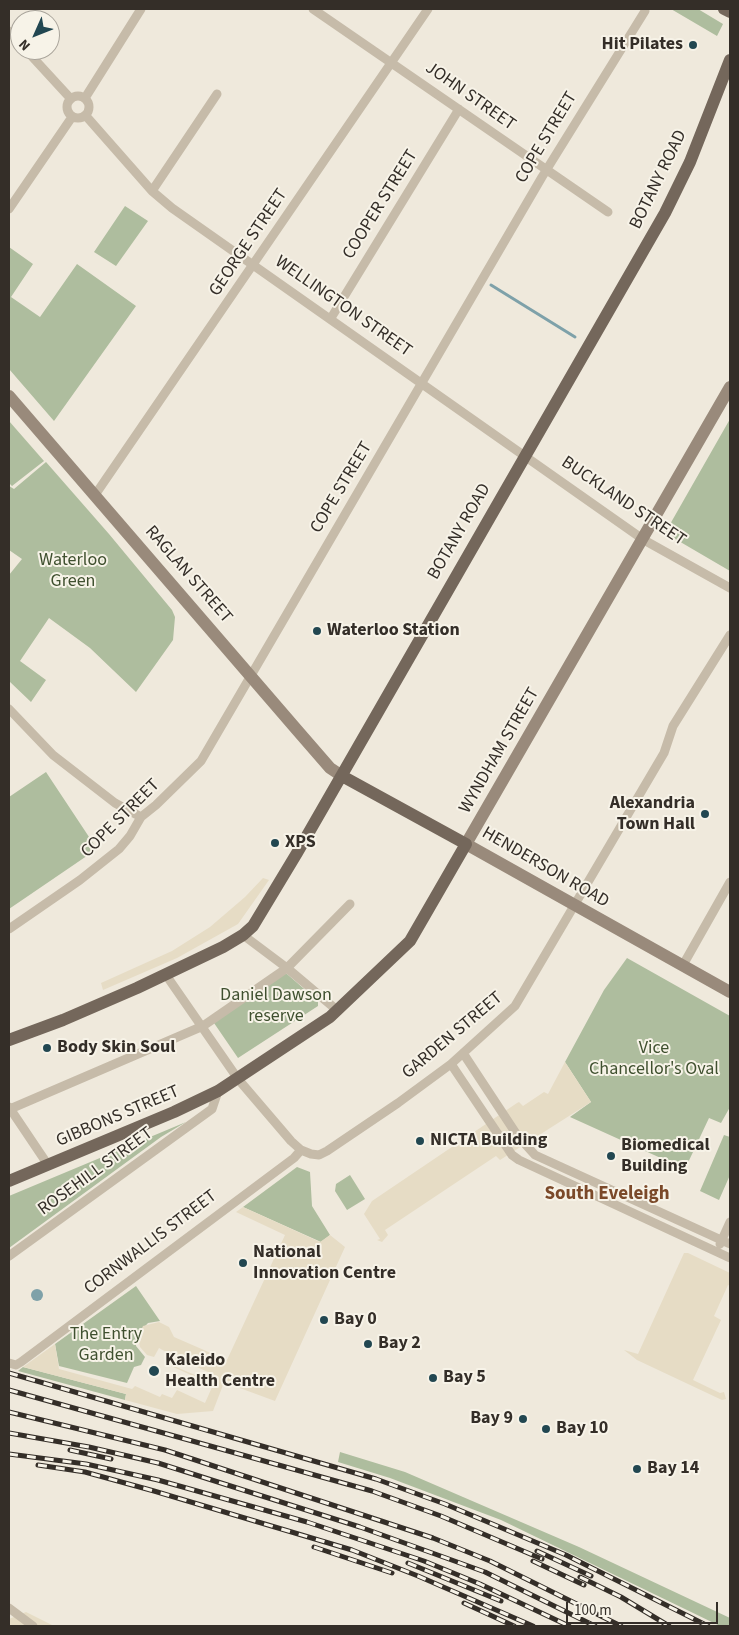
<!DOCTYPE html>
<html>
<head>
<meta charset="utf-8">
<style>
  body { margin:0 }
  #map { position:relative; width:739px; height:1635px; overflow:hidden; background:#efe9dc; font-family:"Source Sans 3",sans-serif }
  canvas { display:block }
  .frame { position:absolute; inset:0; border:10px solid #342e28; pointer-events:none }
  .north { position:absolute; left:10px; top:10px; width:50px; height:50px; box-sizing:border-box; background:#f7f3e8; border:1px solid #a9a49b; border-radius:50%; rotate:226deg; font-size:14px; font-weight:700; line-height:20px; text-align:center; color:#342e28 }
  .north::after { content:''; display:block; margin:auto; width:18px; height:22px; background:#224751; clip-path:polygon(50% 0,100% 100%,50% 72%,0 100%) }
  .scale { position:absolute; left:566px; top:1602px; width:152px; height:22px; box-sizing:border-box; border:2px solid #342e28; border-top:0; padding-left:6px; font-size:15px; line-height:18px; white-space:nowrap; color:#342e28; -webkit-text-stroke:4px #f7f3e8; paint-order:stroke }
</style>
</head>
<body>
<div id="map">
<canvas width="739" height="1635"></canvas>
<div class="frame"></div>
<div class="north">N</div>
<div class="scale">100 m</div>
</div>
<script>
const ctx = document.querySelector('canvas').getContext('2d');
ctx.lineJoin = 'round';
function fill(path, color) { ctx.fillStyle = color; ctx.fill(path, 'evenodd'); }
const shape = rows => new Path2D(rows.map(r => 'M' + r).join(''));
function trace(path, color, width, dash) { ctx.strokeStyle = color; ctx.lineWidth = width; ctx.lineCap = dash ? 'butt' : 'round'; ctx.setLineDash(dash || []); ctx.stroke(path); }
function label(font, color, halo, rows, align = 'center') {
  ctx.font = font + ' "Source Sans 3",sans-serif'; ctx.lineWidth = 4; ctx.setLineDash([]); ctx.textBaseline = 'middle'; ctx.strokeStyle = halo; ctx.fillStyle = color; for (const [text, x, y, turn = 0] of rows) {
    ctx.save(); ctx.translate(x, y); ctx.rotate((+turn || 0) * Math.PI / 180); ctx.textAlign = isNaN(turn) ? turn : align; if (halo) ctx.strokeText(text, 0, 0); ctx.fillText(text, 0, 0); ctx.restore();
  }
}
fill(shape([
  [671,9,698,9,723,24,717,36],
  [125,206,148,221,116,266,94,252],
  [9,247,33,264,11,297,40,317,77,264,136,306,54,421,9,369],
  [730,419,730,571,665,533],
  [9,421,44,461,12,486,9,483],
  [46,462,109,534,172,610,175,617,173,640,136,692,90,648,49,618,20,661,46,680,31,702,9,681,9,575,22,559,9,550,9,486,14,489],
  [46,772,97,849,9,909,9,797],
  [627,958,730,1016,730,1107,721,1123,709,1118,685,1169,570,1117,591,1102,565,1062,604,990],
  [281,974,287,974,318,1001,318,1006,238,1058,214,1023],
  [186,1122,161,1137,9,1248,9,1196],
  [724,1135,730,1137,730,1175,719,1200,700,1191],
  [297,1167,310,1172,312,1206,330,1235,321,1242,243,1207],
  [350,1175,365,1199,347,1210,335,1191,336,1184],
  [136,1286,160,1321,148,1323,136,1336,136,1346,145,1357,141,1365,134,1367,127,1383,59,1366,55,1344],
  [23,1367,126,1394,125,1400,18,1371],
  [340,1452,405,1472,579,1547,730,1618,730,1626,720,1626,501,1520,390,1478,338,1462]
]), '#aebd9e');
fill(shape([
  [263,878,269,880,238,924,177,958,103,990,101,983,172,951,210,927,245,897],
  [565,1062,591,1102,500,1160,496,1156,385,1230,388,1235,382,1242,377,1240,380,1239,364,1214,372,1201,517,1103,519,1102,523,1106,544,1092,548,1094],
  [243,1207,320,1242,330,1235,345,1247,275,1401,237,1387,236,1384,225,1380,213,1411,177,1414,125,1400,126,1394,23,1367,55,1344,59,1369,132,1389,135,1386,160,1397,162,1394,172,1398,177,1390,205,1403,213,1385,171,1366,176,1356,168,1353,159,1348,154,1357,147,1355,140,1347,138,1337,143,1326,159,1322,169,1327,174,1337,227,1360,285,1235,236,1212],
  [177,1358,219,1377,216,1384,174,1366],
  [684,1253,688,1253,730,1273,730,1286,728,1285,714,1316,721,1320,693,1380,720,1393,724,1392,726,1399,722,1400,637,1360,624,1350,638,1354],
  [26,1612,54,1626,9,1626,9,1619]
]), '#e6dcc5');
fill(shape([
  '31 1295a6 6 0 1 1 12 0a6 6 0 1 1-12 0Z'
]), '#7ea1a9');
trace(shape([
  [491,285,575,337]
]), '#7ea1a9', 3);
trace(shape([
  [313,9,608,212],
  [9,31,20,43],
  [26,50,71,99],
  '67 107a11 11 0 1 1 22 0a11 11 0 1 1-22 0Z',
  [85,98,141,9],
  [86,116,152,191,172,208,644,540,730,588],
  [152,191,217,94],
  [9,209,72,117],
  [331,318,459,109],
  [95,495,428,9],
  [9,709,53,755,115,803,141,817],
  [9,929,80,880,119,849,130,836,141,817,156,805,201,761,542,177,645,11],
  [243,935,287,968,338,1011],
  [683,965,730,882],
  [166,975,238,1079,291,1141,301,1150,311,1154,319,1155,327,1151,398,1103,451,1064,515,1006,664,753,673,726,730,635],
  [463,1053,517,1135,535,1155,730,1244],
  [451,1064,512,1155,519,1160,730,1258],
  [9,1107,48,1165],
  [10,1109,203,1026,287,968,350,904],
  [720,1244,730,1222],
  [9,1256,212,1109,218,1091],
  [9,1363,16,1365,21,1362,294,1158,301,1150],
  [9,1608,33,1626]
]), '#c6bba9', 9);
trace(shape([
  [730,387,466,844,730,992],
  [9,396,297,730,330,768,342,776]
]), '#998a7b', 12);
trace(shape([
  [724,9,730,12],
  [9,1040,63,1020,137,988,223,947,243,935,253,926,297,853,665,213,690,162,730,60],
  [9,1181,174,1112,218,1091,330,1017,410,941,466,844,342,776]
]), '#74675b', 12);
const rail = shape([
  [9,1373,376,1479,445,1504,566,1555,708,1626],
  [9,1390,372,1491,441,1516,542,1559],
  [9,1412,165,1450,433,1538,490,1561,621,1626],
  [9,1433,89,1447,158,1463,360,1527,485,1572,595,1626],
  [70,1450,111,1459],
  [9,1454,86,1464,158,1480,307,1522,424,1561,480,1584,569,1626],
  [38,1465,85,1472,154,1491,352,1550,418,1576,533,1626],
  [314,1547,392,1573],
  [537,1551,591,1576],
  [533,1561,584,1585],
  [408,1563,501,1601],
  [580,1577,621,1597,669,1626],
  [464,1603,514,1626]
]);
trace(rail, '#342e28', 5);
trace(rail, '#f7f3e8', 3, [9]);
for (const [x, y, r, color] of [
  [693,45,5,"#224751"],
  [317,631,5,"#224751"],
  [705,814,5,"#224751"],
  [275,843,5,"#224751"],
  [47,1048,5,"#224751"],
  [420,1141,5,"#224751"],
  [611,1156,5,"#224751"],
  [243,1263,5,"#224751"],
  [324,1320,5,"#224751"],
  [368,1344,5,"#224751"],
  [154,1371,6,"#224751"],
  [433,1378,5,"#224751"],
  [523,1419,5,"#224751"],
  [546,1429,5,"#224751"],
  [637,1469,5,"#224751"]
]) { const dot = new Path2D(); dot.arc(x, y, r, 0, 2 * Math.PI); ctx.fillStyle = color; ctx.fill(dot); trace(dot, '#f7f3e8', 2); }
label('bold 18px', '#342e28', '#f7f3e8', [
  ["Hit Pilates",683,45,"right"],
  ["Waterloo Station",327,631],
  ["Alexandria",695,804,"right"],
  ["Town Hall",695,825,"right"],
  ["XPS",285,843],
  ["Body Skin Soul",57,1048],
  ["NICTA Building",430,1141],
  ["Biomedical",621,1146],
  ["Building",621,1167],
  ["National",253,1253],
  ["Innovation Centre",253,1274],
  ["Bay 0",334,1320],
  ["Bay 2",378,1344],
  ["Kaleido",165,1361],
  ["Health Centre",165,1382],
  ["Bay 5",443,1378],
  ["Bay 9",513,1419,"right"],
  ["Bay 10",556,1429],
  ["Bay 14",647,1469]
], 'left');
label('18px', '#342e28', '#f7f3e8', [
  ["JOHN STREET",470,97,35],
  ["COPE STREET",547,138,-59],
  ["BOTANY ROAD",659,180,-64],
  ["COOPER STREET",381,205,-58],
  ["GEORGE STREET",249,243,-56],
  ["WELLINGTON STREET",343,307,35],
  ["COPE STREET",342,488,-59],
  ["BUCKLAND STREET",623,502,34],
  ["BOTANY ROAD",460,532,-60],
  ["RAGLAN STREET",188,575,49],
  ["WYNDHAM STREET",500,751,-60],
  ["COPE STREET",121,819,-45],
  ["HENDERSON ROAD",545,868,30],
  ["GARDEN STREET",453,1036,-40],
  ["GIBBONS STREET",118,1117,-23],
  ["ROSEHILL STREET",96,1172,-36],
  ["CORNWALLIS STREET",151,1243,-37]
]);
label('18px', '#3f502f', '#f7f3e8', [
  ["Waterloo",73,561],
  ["Green",73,582],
  ["Daniel Dawson",276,996],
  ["reserve",276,1017],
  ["Vice",654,1049],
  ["Chancellor's Oval",654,1070],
  ["The Entry",106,1335],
  ["Garden",106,1356]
]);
label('bold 19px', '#7b4929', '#f7f3e8', [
  ["South Eveleigh",607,1195]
]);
</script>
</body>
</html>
